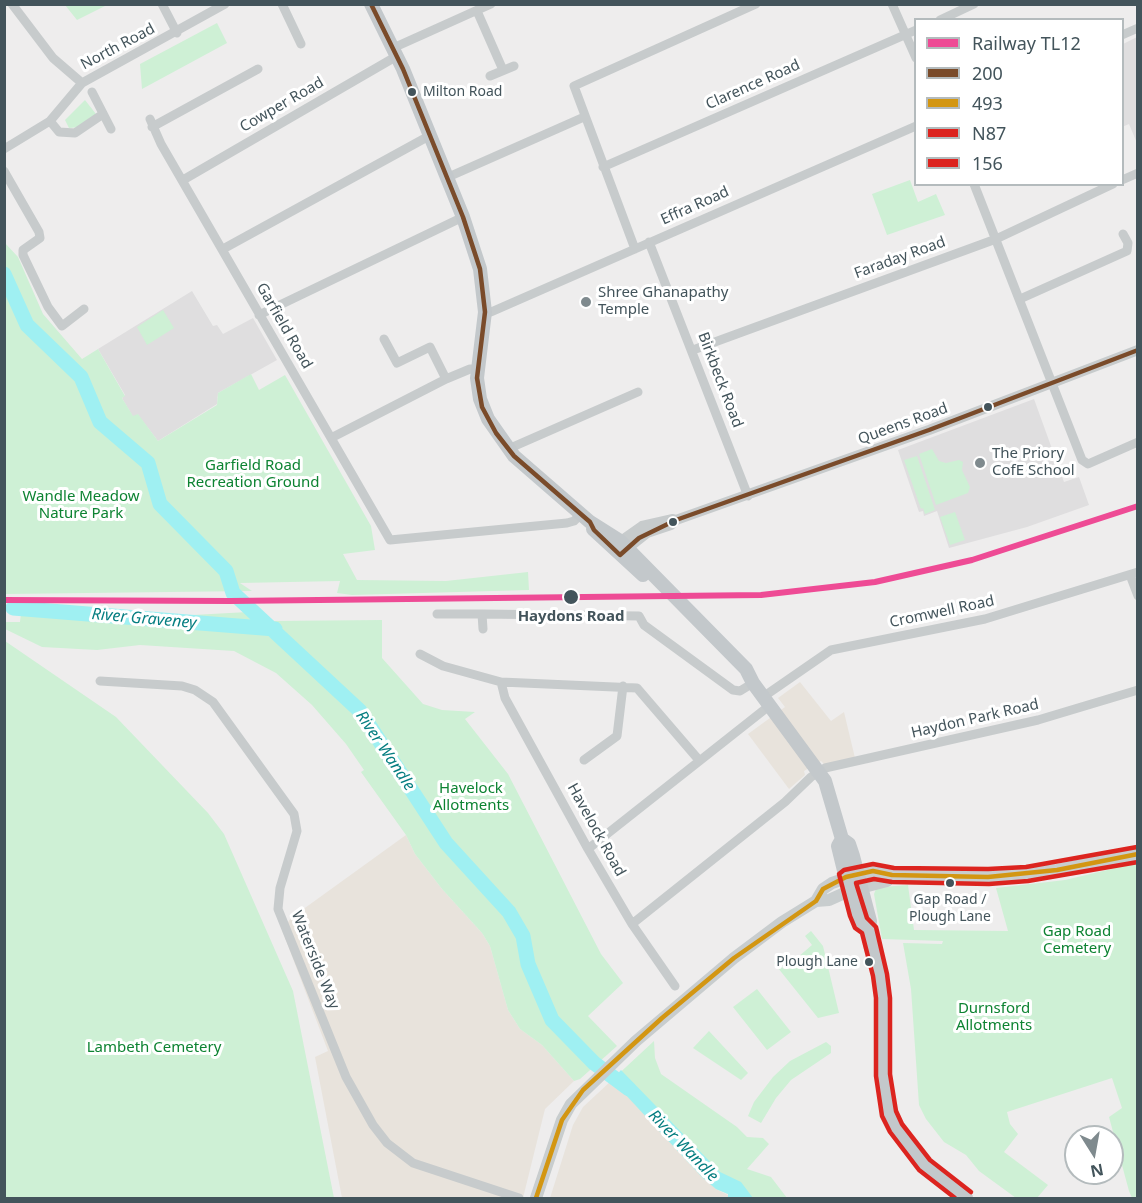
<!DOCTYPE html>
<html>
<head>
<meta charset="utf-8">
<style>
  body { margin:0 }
  #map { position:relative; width:1142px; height:1203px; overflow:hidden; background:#eeeded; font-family:"Noto Sans",sans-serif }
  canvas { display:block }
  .frame { position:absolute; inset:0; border:6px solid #43545b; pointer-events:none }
  .legend { position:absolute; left:914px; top:18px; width:210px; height:168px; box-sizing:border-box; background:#fff; border:2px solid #b4bbbd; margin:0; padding:8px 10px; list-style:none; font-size:18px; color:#43545b }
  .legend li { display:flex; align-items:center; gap:12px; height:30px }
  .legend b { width:30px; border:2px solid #b4bbbd }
  .north { position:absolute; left:1064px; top:1125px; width:60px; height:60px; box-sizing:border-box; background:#fff; border:2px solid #b4bbbd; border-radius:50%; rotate:169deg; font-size:16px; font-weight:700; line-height:24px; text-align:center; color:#43545b }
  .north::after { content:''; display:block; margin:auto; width:21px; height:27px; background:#7f8a8e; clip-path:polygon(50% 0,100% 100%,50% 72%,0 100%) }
</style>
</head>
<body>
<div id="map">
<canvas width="1142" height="1203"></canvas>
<div class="frame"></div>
<ul class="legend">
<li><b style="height:8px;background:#ee4b95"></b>Railway TL12</li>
<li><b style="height:8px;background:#7a4b2a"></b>200</li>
<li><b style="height:8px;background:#d39612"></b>493</li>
<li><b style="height:8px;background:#dc241f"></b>N87</li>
<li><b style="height:8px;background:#dc241f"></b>156</li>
</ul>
<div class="north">N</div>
</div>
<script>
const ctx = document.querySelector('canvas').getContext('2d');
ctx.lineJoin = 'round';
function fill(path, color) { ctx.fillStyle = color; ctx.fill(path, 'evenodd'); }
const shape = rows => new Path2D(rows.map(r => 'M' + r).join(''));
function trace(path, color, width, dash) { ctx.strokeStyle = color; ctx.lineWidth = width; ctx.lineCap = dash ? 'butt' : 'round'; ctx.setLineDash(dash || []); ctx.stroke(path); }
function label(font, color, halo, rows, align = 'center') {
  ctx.font = font + ' "Noto Sans",sans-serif'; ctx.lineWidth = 6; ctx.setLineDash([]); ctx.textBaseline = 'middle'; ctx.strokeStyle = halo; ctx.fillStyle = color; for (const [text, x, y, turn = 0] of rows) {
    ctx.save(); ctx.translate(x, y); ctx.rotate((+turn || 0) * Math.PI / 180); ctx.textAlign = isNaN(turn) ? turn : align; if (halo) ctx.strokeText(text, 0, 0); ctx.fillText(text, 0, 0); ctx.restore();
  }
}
fill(shape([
  [800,682,831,721,844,712,855,758,826,766,821,761,804,771,805,775,789,789,748,734,785,707,778,698],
  [406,835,415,854,442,889,482,933,490,946,508,1010,520,1029,542,1045,574,1081,545,1109,523,1198,342,1198,315,1057,328,1051,282,930,291,918],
  [612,1080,716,1189,730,1196,728,1198,550,1198,573,1125,583,1107]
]), '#e8e3dc');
fill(shape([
  [1137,37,1137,143,1129,124,1122,127,1123,44],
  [192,291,213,326,217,325,223,334,253,318,277,360,218,393,217,404,158,441,138,415,133,417,122,398,125,395,98,349],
  [1034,399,1064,482,1079,477,1089,505,1027,527,949,548,937,511,924,516,923,511,919,512,898,450]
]), '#dfdedf');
fill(shape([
  [65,5,107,5,77,20],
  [217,23,227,43,142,89,140,64],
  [85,100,96,114,80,127,69,128,65,120],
  [910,180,918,202,936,194,945,215,887,235,872,194],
  [5,243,18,257,43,314,82,359,98,349,125,396,122,398,133,416,138,414,158,441,217,405,218,393,251,374,259,390,285,375,371,526,375,550,343,554,357,580,446,581,528,572,529,590,352,595,337,593,340,581,240,583,252,591,5,594],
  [163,310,174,328,147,345,137,327],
  [932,449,939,461,946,463,959,460,963,462,962,470,970,487,968,493,936,505,919,454],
  [917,456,935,510,925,514,923,508,921,509,904,460],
  [955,512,965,540,950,545,940,517],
  [248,612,272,621,382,620,382,658,423,704,442,710,475,712,465,719,508,774,601,954,623,983,588,1016,617,1046,580,1079,574,1081,542,1045,520,1029,508,1010,490,946,482,933,442,889,415,854,406,835,361,772,364,770,346,744,312,705,276,673,234,651,140,645,97,650,42,647,5,629,5,622,20,622,21,613,174,616],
  [5,641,116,717,208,813,224,834,293,991,334,1198,5,1198],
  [1137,863,1137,1198,1132,1198,1129,1191,1109,1117,1122,1108,1112,1078,1007,1112,1010,1124,1018,1134,1004,1152,1048,1185,1037,1198,1016,1198,979,1171,966,1155,944,1142,926,1119,919,1105,911,989,903,943,942,944,943,941,882,939,874,894,876,889,882,887,908,885,914,930,1008,931,996,888,1065,880],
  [811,931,823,946,839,1013,818,1018,774,963,776,961,784,969,812,945,805,936],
  [757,989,791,1032,767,1050,733,1007],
  [709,1031,748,1073,741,1080,693,1048],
  [654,1041,655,1058,661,1074,737,1127,747,1137,763,1138,769,1144,747,1169,771,1177,787,1198,728,1198,728,1194,716,1189,702,1177,612,1080],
  [826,1042,831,1046,831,1053,791,1080,776,1098,761,1123,748,1116,754,1102,773,1077,790,1061]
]), '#cef0d5');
fill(shape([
  [621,1070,720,1172,741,1182,753,1198,728,1198,728,1194,716,1189,702,1177,612,1080]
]), '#9ff0f2');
trace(shape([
  [4,274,27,325,81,377,100,422,148,463,160,504,226,571,233,593,360,711,446,843,509,912,523,936,528,964,552,1020,594,1063,629,1089],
  [13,608,275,629]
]), '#9ff0f2', 15);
trace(shape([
  [12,4,53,58,82,83],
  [162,4,177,33],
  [282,4,301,44],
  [892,4,916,58],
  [477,11,503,70],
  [940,20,974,4],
  [1122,35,1138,28],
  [393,48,491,4],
  [490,76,514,66],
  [92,92,111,129],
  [150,119,161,144,390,540,567,523,574,521,581,514],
  [50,121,59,132,75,133,103,114],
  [152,127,258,69],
  [4,149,50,121,82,83,225,4],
  [603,167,916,30],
  [4,171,39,232,40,238,23,250,23,255,48,307,62,326,84,309],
  [446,178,584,117],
  [183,180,397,56],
  [1122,180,1138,173],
  [974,184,1082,460,1088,464,1138,442],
  [649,242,748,496],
  [223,249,429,136],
  [635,249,574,86,756,4],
  [1020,299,1127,251,1128,243,1123,234],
  [485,312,491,312,916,126],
  [259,315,463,217],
  [384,339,397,363,430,347,446,379],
  [693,350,996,239,1113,184],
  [331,438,446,379,470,369,477,369],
  [508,449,638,392],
  [1130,575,1138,596],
  [437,614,482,614],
  [483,629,482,614,639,616,644,625,733,690,740,691,753,683],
  [420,654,443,666,501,682],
  [100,681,182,686,195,690,213,702,294,814,297,831,280,888,278,909,346,1077,373,1125,387,1143,413,1163,519,1198],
  [763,697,831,650,985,619,1138,572],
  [584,760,617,736,623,686],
  [588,849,769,706],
  [632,924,785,802,811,777,825,768,1038,720,1138,690],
  [675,986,632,924,588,849,505,698,501,682,637,688,698,759]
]), '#c7cbcc', 9);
trace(shape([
  [615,545,642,526,673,519],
  [623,552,647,533,671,525,676,520,929,430,1138,350]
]), '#c7cbcc', 10);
trace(shape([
  [816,901,823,889,832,883,858,874,873,871,887,872,892,875,988,877,1057,870,1138,854],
  [536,1198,562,1120,571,1104,636,1041,734,958,782,922,816,901,829,900,849,891,887,881,892,875]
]), '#c8cdce', 12);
trace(shape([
  [371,4,403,69,463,217,480,269,485,312,477,378,480,399,488,419,514,456,590,522,620,541,746,669,753,683,825,781,842,839,838,846,849,891,861,923,869,929],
  [593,529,643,575],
  [842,839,849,844,853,856,870,921,869,929,880,975,883,998,883,1075,889,1113,896,1128,925,1165,966,1198]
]), '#c3c8cb', 14);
trace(shape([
  [371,4,403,69,463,217,480,269,485,312,477,378,482,407,496,433,514,456,590,522,594,530,620,555,639,538,676,520,929,430,1138,350]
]), '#7a4b2a', 4.5);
trace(shape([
  [536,1198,562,1120,583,1090,662,1018,734,958,816,901,823,889,846,877,873,871,892,875,988,877,1057,870,1138,854]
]), '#d39612', 4.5);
trace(shape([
  [971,1192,930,1160,902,1124,896,1111,890,1074,890,998,887,974,876,927,867,918,856,883,874,879,892,882,989,884,1028,881,1138,862]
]), '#dc241f', 4.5);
trace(shape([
  [955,1198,919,1170,890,1132,882,1116,876,1076,876,998,873,976,862,933,855,928,850,916,839,874,844,870,873,864,894,868,988,869,1026,867,1137,847]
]), '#dc241f', 4.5);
trace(shape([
  [4,600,230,601,761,595,875,582,972,560,1138,506]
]), '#ee4b95', 6);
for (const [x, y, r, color] of [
  [412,92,5,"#43545b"],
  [586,302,6,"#7f8a8e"],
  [988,407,5,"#43545b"],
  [980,463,6,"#7f8a8e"],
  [673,522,5,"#43545b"],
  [571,597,8,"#43545b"],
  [950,883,5,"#43545b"],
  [869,962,5,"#43545b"]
]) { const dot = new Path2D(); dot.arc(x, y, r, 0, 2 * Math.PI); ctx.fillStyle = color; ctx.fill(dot); trace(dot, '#fff', 2); }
label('14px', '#43545b', '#fff', [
  ["Milton Road",423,92],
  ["Gap Road /",950,900,"center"],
  ["Plough Lane",950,917,"center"],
  ["Plough Lane",858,962,"right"]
], 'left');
label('15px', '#43545b', '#fff', [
  ["North Road",118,47,-28],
  ["Clarence Road",753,85,-24],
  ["Cowper Road",282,105,-30],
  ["Effra Road",695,206,-24],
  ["Faraday Road",900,258,-20],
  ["Garfield Road",284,326,60],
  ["Birkbeck Road",720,380,69],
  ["Queens Road",903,424,-20],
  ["Cromwell Road",942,612,-12],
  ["Haydon Park Road",975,719,-13],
  ["Havelock Road",596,830,61],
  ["Waterside Way",315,960,68]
]);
label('15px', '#43545b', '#fff', [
  ["Shree Ghanapathy",598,293],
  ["Temple",598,310],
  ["The Priory",992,454],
  ["CofE School",992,471]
], 'left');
label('15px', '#0d8332', '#fff', [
  ["Garfield Road",253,466],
  ["Recreation Ground",253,483],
  ["Wandle Meadow",81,497],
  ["Nature Park",81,514],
  ["Havelock",471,789],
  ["Allotments",471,806],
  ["Gap Road",1077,932],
  ["Cemetery",1077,949],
  ["Durnsford",994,1009],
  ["Allotments",994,1026],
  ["Lambeth Cemetery",154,1048]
]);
label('bold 15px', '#43545b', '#fff', [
  ["Haydons Road",571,617]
]);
label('italic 16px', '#057e81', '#fff', [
  ["River Graveney",144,619,5],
  ["River Wandle",385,751,56],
  ["River Wandle",683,1146,46]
]);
</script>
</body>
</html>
